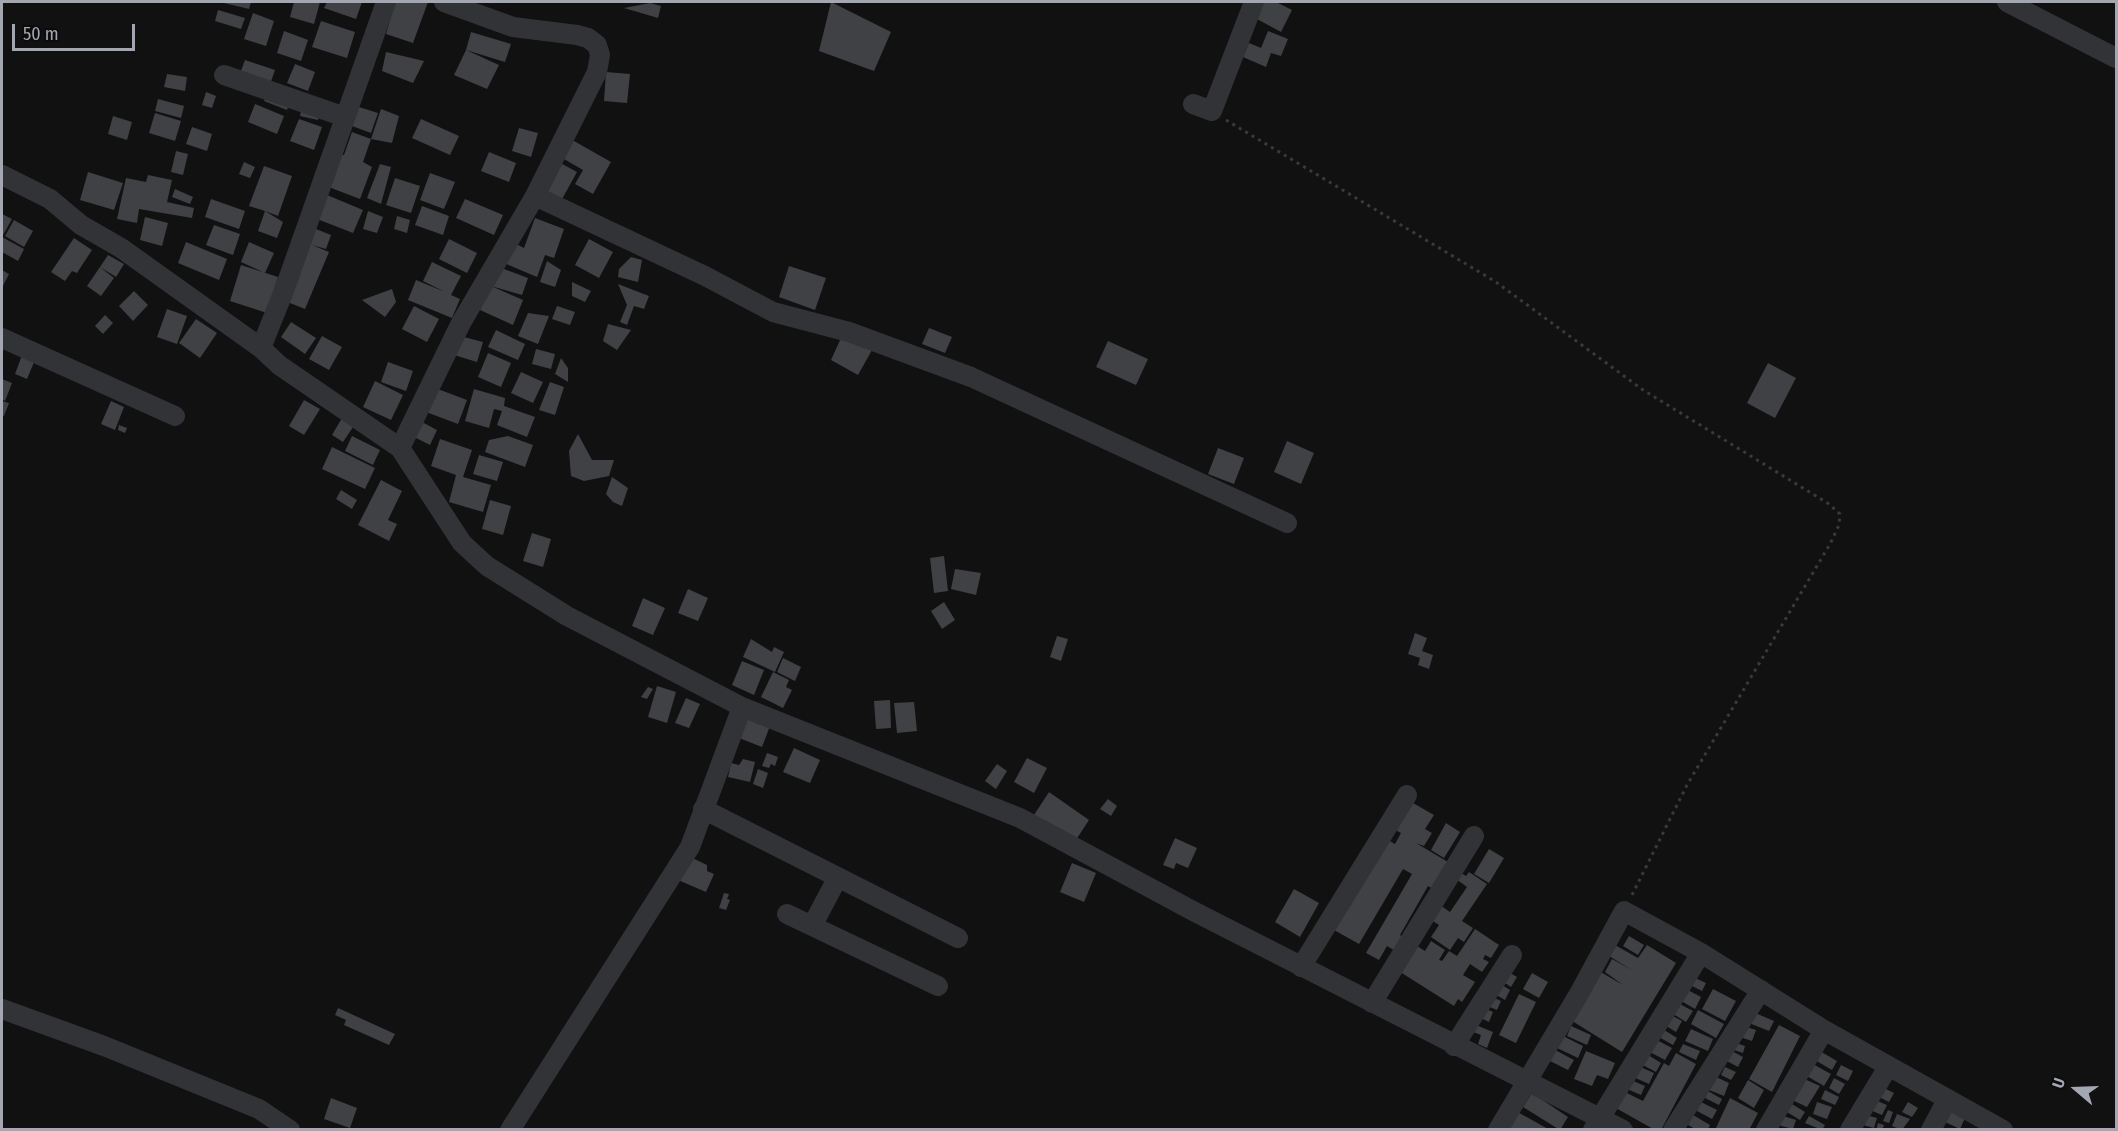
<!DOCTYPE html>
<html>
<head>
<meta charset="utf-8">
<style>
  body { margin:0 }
  #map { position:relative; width:2118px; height:1131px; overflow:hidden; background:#111112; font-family:"Fira Sans Condensed",sans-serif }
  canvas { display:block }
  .frame { position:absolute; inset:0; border:3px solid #a3a7b1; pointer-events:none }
  .north { position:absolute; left:2046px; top:1059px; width:60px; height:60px; -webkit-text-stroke:4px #0c0c0d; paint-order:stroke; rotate:289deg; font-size:16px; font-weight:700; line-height:24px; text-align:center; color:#a3a7b1 }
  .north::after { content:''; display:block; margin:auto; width:21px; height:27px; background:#a3a7b1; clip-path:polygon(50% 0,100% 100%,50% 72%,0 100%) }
  .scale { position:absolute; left:12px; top:24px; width:123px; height:27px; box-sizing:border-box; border:3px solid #a3a7b1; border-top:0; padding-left:8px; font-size:18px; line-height:21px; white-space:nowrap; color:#a3a7b1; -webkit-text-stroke:4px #0c0c0d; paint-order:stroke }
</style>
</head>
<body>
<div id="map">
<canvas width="2118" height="1131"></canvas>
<div class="frame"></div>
<div class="north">U</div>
<div class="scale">50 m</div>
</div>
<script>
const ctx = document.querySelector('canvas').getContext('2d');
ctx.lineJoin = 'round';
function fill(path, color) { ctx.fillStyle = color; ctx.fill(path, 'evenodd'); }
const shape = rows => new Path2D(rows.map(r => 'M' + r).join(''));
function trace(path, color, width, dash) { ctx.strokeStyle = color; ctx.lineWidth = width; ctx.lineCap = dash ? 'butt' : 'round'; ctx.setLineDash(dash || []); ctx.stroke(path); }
fill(shape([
  [220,2,251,2,249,9],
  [294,2,320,2,314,24,290,17],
  [327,2,362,2,356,19,324,8],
  [395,2,428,2,413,43,386,34],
  [831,2,891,32,874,71,819,51],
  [1263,2,1276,2,1292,10,1281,32,1255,18],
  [650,3,661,6,658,18,624,8],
  [218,10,245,18,241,29,215,21],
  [253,13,274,21,266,46,244,39],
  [321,21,355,32,347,58,312,47],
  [284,31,308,40,301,61,277,53],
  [1268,31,1288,39,1281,56,1271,53,1266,67,1243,57,1249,43,1261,48],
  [471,32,511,44,505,62,466,50],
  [466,50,499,65,487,89,454,75],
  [386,52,424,61,413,83,382,71],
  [245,60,275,70,269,87,239,76],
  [295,64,315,72,308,91,287,83],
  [606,72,630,74,627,103,604,101],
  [167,74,187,77,185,91,164,87],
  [206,92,216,96,212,108,202,105],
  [267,95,289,104,287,110,264,101],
  [158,99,184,106,181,118,155,111],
  [255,104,284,116,277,134,248,122],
  [302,107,320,112,318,120,300,116],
  [359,107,378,113,371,133,352,126],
  [381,109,399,116,392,143,371,139],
  [155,113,181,121,175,141,149,133],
  [113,116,132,122,127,140,108,134],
  [299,119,322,127,314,150,290,141],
  [421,119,459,136,450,155,412,138],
  [192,127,212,134,207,151,186,144],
  [519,128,538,133,531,157,512,151],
  [352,132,371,139,363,162,372,167,360,199,326,186,338,154,344,155],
  [567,137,611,162,593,194,575,184,583,170,557,155],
  [176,151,188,154,183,175,171,172],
  [489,152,516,163,509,182,481,171],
  [553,159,577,172,561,201,537,188],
  [244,162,255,167,250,178,239,174],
  [380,164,391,167,381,204,367,198],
  [264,166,292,176,278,216,265,211,283,222,277,238,258,231,265,211,249,206],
  [88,172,123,183,114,210,80,200],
  [430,173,455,182,444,209,420,200],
  [148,175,172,180,167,202,194,208,192,218,139,209,137,223,117,219,126,178,146,182],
  [395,178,420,186,411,213,386,205],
  [175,189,193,197,190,204,172,197],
  [327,195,363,210,353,233,317,219],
  [211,199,245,211,239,229,205,217],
  [465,199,503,215,494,235,456,218],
  [422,206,449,216,443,235,415,225],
  [368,211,383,217,377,233,363,229],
  [2,214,12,219,2,237,24,249,18,261,2,252],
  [397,216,410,220,407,233,394,229],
  [145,217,168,223,162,246,140,240],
  [535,218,564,229,554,258,545,255,537,277,504,263,512,242,524,248],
  [14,220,33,231,24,247,5,236],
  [214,225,240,234,233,255,206,245],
  [311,227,331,235,326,249,312,245,329,252,305,309,285,301],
  [74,238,92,250,77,273,72,271,65,281,51,272],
  [449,239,477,253,467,273,439,259],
  [589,239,613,252,599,278,575,265],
  [186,242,227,259,219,280,178,263],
  [249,242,274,253,265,273,241,262],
  [108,255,124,264,116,277,100,267],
  [631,257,642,260,638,282,618,277,619,269],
  [547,261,561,270,555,287,540,282],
  [432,262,461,276,451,295,460,299,452,318,408,300,416,280,445,292,423,281],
  [241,265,278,277,267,313,230,301],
  [496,266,528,278,522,295,491,286,523,300,513,325,480,310],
  [789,266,826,278,815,310,779,297],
  [100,267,114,278,101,296,87,286],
  [2,270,9,274,3,286,2,285],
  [572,282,591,291,585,302,572,296],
  [618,284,649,296,644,309,634,306,627,325,620,322,627,305],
  [392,289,396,302,385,317,362,300],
  [134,291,148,305,133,321,119,306],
  [414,306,439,319,427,342,402,329],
  [557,306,575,312,570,325,552,319],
  [167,309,187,316,177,344,157,337],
  [528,313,549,316,538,344,518,336],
  [105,315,113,323,103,334,95,326],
  [196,319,217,333,200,358,179,343],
  [291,322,316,338,305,354,281,337],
  [608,324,631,330,617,350,603,341],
  [929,328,952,337,945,353,922,344],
  [496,330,525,344,518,360,488,347],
  [322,336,342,347,329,370,309,359],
  [460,336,483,342,477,362,454,355],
  [841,338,872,350,858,375,831,360],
  [1108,341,1148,359,1136,385,1096,367],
  [536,349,555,354,551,369,532,364],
  [24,350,37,355,27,379,15,374],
  [488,353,511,363,501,387,478,377],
  [561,358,568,368,568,382,555,374],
  [388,362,413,371,406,391,381,382],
  [1768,363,1796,378,1775,418,1747,403],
  [521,372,543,382,533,403,511,393],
  [2,379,12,383,5,401,2,399],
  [375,381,403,395,391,420,363,407],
  [550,382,564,387,555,415,539,410],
  [435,388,467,400,458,424,426,412],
  [474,389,505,398,504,406,535,417,527,437,497,425,502,411,494,409,489,428,465,421],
  [304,400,320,409,304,435,289,426],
  [2,401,9,403,4,416,2,415],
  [111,401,124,407,115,430,101,424],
  [345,413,357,421,343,442,332,435],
  [422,422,437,430,430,445,414,437],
  [119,425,127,428,125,433,118,430],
  [578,434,592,460,614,460,609,476,584,481,571,476,569,451],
  [352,436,380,450,373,465,345,451],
  [508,436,533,445,525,467,485,452,489,440],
  [440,439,472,450,463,477,491,485,483,512,449,502,456,475,431,466],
  [1287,441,1314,453,1301,484,1274,472],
  [332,447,375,468,365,489,322,469],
  [1218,448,1244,458,1234,484,1208,474],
  [479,455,503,462,497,481,473,474],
  [612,477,628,488,622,506,613,502,606,494],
  [381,480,402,491,388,520,397,524,389,541,358,525],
  [341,490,357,500,352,509,336,499],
  [490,500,511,506,503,535,482,529],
  [532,533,551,539,543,567,523,561],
  [944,556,948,591,934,593,930,558],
  [955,569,981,573,976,595,951,589],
  [688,589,708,598,698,621,678,613],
  [643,598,665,608,653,635,632,626],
  [944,602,955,620,942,629,931,611],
  [1415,633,1427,638,1422,651,1433,655,1429,669,1418,665,1420,658,1408,654],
  [1057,636,1068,639,1061,661,1050,657],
  [751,639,772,652,774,647,784,652,775,672,743,657],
  [783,658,801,667,795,681,777,672],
  [742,661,764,670,754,695,732,685],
  [773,672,789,680,786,687,792,690,783,708,761,697],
  [657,686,676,692,667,723,648,717],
  [648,687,653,689,647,699,641,697],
  [686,698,700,704,689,728,675,723],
  [890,700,891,728,876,729,874,701],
  [914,702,917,731,897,733,894,703],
  [742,715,770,726,762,747,734,736],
  [794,748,820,760,810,783,783,772],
  [767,753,778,757,775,766,771,764,769,768,762,766],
  [1027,758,1047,768,1034,793,1014,782],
  [743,759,755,762,750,782,728,777,731,763,739,765],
  [997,764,1007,771,996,789,985,781],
  [758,769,768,773,763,788,753,784],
  [1049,792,1089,820,1074,843,1034,815],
  [1108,799,1117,806,1111,816,1100,809],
  [1406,799,1434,815,1425,829,1432,833,1424,846,1416,843,1448,862,1436,891,1428,886,1400,935,1404,938,1397,952,1387,946,1379,960,1366,953,1412,874,1403,869,1359,944,1334,930,1343,900,1351,905,1383,837,1395,844,1401,833,1390,827],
  [1446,823,1460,832,1444,858,1431,850],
  [1175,838,1197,848,1188,868,1176,863,1174,869,1163,865],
  [1489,849,1504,858,1489,883,1474,874],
  [688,856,707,865,707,871,714,874,706,892,678,880],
  [1072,863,1096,873,1084,902,1060,892],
  [1469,872,1487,884,1462,921,1473,928,1464,942,1458,938,1450,950,1431,937,1439,925,1430,919,1440,905,1450,912,1467,887,1456,879,1461,873,1466,876],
  [1294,889,1319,903,1300,937,1275,922],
  [724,893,729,894,727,899,730,900,726,910,719,908],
  [1475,929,1499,945,1491,958,1485,955,1483,959,1489,962,1482,972,1470,964,1463,975,1475,982,1462,1002,1458,999,1454,1006,1397,970,1414,944,1425,951,1431,941,1445,950,1439,960,1442,961,1449,951,1457,956],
  [1629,936,1644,945,1638,955,1623,946],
  [1615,945,1638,958,1647,945,1676,963,1622,1052,1569,1019,1599,971,1623,985,1605,972,1612,959,1632,970,1609,956],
  [1505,970,1517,977,1511,987,1499,979],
  [1532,973,1548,982,1539,998,1523,989],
  [1691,976,1706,983,1702,991,1688,984],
  [1499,983,1510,990,1505,1000,1493,993],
  [1684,988,1701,997,1695,1009,1678,999],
  [1713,989,1736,1001,1725,1021,1702,1009],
  [1519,994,1536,1002,1516,1043,1499,1035],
  [1490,996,1501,1001,1497,1010,1485,1005],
  [1676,1002,1693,1011,1686,1022,1670,1012],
  [338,1008,395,1034,389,1045,344,1025,346,1020,335,1015],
  [1484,1008,1493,1012,1489,1022,1479,1017],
  [1698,1010,1724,1024,1716,1038,1691,1024],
  [1753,1012,1774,1021,1769,1031,1749,1023],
  [1669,1014,1682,1021,1676,1032,1663,1024],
  [1476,1025,1493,1032,1487,1048,1478,1044,1481,1035,1473,1032],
  [1779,1025,1800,1036,1772,1092,1749,1079],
  [1571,1026,1591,1035,1587,1045,1567,1036],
  [1743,1026,1756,1030,1752,1041,1740,1037],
  [1661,1028,1677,1038,1673,1045,1657,1036],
  [1691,1029,1713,1039,1708,1051,1685,1041],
  [1559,1034,1583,1046,1578,1058,1553,1046],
  [1653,1038,1672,1048,1665,1060,1646,1050],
  [1733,1042,1745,1046,1743,1053,1731,1049],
  [1683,1044,1700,1051,1696,1060,1679,1052],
  [1555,1050,1574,1060,1568,1070,1550,1061],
  [1730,1050,1743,1057,1738,1067,1725,1060],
  [1818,1050,1837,1061,1832,1070,1813,1059],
  [1586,1051,1615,1063,1608,1079,1597,1075,1592,1086,1574,1079],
  [1645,1053,1661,1063,1656,1072,1639,1063],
  [1676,1053,1696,1064,1661,1130,1655,1130,1614,1107,1623,1091,1643,1101,1664,1063,1669,1066],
  [1811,1063,1831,1074,1824,1086,1805,1075],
  [1636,1065,1654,1073,1649,1084,1631,1076],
  [1841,1065,1853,1071,1848,1081,1836,1075],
  [1725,1067,1736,1072,1731,1080,1721,1075],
  [1714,1076,1729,1083,1724,1096,1709,1090],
  [1800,1077,1820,1086,1807,1107,1790,1099],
  [1834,1078,1845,1084,1839,1094,1829,1088],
  [1631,1080,1645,1086,1641,1095,1627,1089],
  [1748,1080,1764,1090,1754,1108,1738,1098],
  [1882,1087,1894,1093,1889,1102,1877,1096],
  [1825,1090,1839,1097,1835,1105,1821,1099],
  [1708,1091,1722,1099,1719,1105,1705,1098],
  [1532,1093,1568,1117,1560,1130,1523,1107],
  [331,1098,357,1108,350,1128,324,1119],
  [1730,1098,1758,1113,1749,1130,1715,1130],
  [1875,1100,1887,1105,1882,1115,1870,1110],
  [1787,1101,1805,1112,1800,1120,1782,1109],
  [1701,1102,1717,1110,1712,1119,1697,1111],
  [1817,1102,1832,1107,1827,1119,1813,1114],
  [1908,1102,1918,1108,1912,1117,1902,1112],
  [1514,1110,1550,1130,1504,1130],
  [1888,1110,1893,1112,1889,1123,1883,1121],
  [1948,1110,1965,1118,1960,1129,1943,1121],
  [1897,1114,1910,1119,1902,1130,1892,1126],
  [1693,1115,1710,1125,1708,1130,1697,1130,1688,1125],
  [1780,1115,1796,1120,1793,1129,1778,1125],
  [1866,1115,1877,1118,1874,1128,1863,1125],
  [1809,1116,1825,1125,1822,1130,1805,1123],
  [1878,1123,1884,1125,1882,1130,1876,1130]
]), '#404145');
trace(shape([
  [1226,120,1496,282,1643,390,1829,504,1840,514,1839,525,1830,544,1687,785,1632,895]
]), '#383a3e', 3, [3, 4.5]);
trace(shape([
  [444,2,513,27,577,35,588,38,597,45,600,55,597,72,535,196],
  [2007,2,2116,58],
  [224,75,345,117],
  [1193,104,1212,111,1254,2],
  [2,175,50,199,81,225,121,248,261,348,279,365,400,448,462,543,487,566,567,616,742,707,1020,818,1195,912,1623,1130],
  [2,338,175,416],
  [261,348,285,288,386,2],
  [400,448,461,323,535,196,705,276,773,312,849,332,971,377,1287,523],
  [703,809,958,938],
  [787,914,938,986],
  [812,926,838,877],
  [1301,967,1407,795],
  [1372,1003,1474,836],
  [2,1009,104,1046,259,1109,290,1130],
  [1454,1046,1512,955],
  [510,1130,690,847,742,707],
  [1498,1130,1580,992,1624,911,1701,953,1824,1030,2003,1130],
  [1593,1130,1701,953],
  [1673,1130,1761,990],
  [1766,1130,1824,1030],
  [1850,1130,1888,1067],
  [1931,1130,1947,1100]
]), '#323337', 20);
</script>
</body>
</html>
